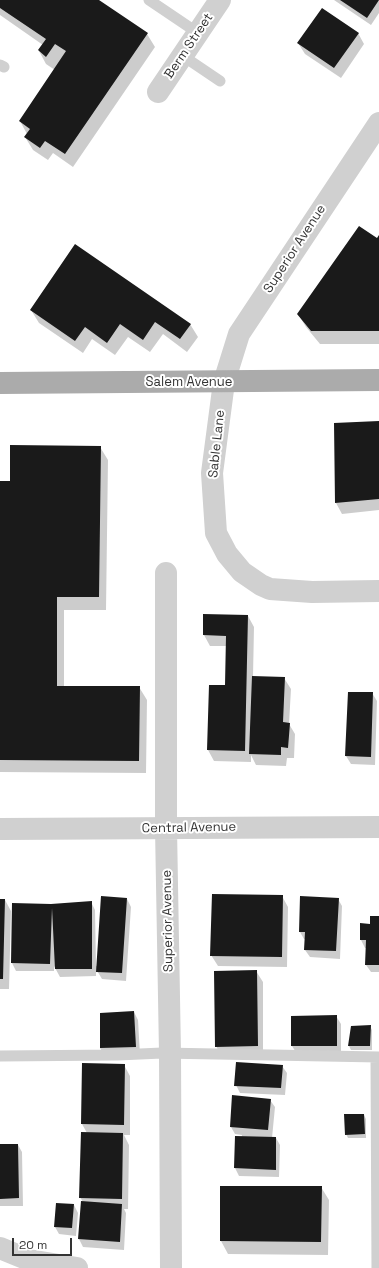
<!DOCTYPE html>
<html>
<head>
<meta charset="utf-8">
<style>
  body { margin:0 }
  #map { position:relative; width:379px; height:1268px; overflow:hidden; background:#fff; font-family:"Space Grotesk",sans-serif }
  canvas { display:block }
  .scale { position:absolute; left:12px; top:1238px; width:60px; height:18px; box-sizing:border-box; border:2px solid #333; border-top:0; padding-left:5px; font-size:12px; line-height:14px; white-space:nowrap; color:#333; -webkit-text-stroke:3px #fff; paint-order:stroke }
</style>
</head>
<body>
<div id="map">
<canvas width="379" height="1268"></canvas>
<div class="scale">20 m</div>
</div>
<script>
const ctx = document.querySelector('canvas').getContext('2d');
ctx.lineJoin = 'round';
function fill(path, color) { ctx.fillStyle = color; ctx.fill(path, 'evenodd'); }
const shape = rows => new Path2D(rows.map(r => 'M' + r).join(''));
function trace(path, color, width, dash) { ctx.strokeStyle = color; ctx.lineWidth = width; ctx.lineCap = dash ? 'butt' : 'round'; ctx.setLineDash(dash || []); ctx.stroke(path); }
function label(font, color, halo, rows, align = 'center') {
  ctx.font = font + ' "Space Grotesk",sans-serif'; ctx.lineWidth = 4; ctx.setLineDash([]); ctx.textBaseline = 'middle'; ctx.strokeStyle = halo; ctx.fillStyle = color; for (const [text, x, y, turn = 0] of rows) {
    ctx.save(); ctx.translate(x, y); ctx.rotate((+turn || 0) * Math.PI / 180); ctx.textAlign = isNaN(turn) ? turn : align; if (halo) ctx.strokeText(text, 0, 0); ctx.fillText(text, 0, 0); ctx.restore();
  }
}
fill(shape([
  [0,0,97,0,147,34,155,47,73,167,53,153,48,160,33,150,25,137,27,134,20,121,55,70,46,64,39,51,43,45,0,15],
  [334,0,379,0,379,13,371,25],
  [358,33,364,44,341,78,305,54,298,43],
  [379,237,379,344,320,344,306,327,298,314],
  [31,310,190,324,198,337,187,352,163,334,150,352,128,337,115,355,92,339,83,353,39,323],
  [379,423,379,510,342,514,336,503,335,424],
  [100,447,108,460,106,610,64,610,64,687,139,687,147,700,146,773,0,772,0,482,11,482],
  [204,615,248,616,254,627,253,677,284,678,291,689,289,724,295,734,294,758,287,758,286,766,256,765,251,755,251,762,214,761,208,750,226,686,227,646,210,646,204,635],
  [372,693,377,701,375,765,351,764,346,756],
  [282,896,288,907,287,967,218,966,211,955],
  [127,899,131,907,126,981,102,979,96,969,96,976,60,977,54,966,54,971,16,971,12,963,51,905,91,902,95,910,96,966,97,966],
  [338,899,342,906,340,959,310,957,305,950,306,939,304,939,300,932],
  [0,900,5,900,11,911,9,989,0,989],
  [379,917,379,972,371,972,366,965,367,948,365,948,361,940,371,925],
  [256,971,263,982,263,1057,222,1057,216,1046],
  [134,1012,138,1020,140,1055,105,1056,100,1048,101,1014],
  [336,1016,341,1024,341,1053,297,1054,292,1046,292,1017],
  [370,1026,372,1030,372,1050,351,1050,349,1046,352,1027],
  [83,1064,124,1065,130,1076,130,1135,124,1135,129,1145,128,1209,124,1209,126,1213,124,1250,83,1247,79,1239,82,1202,83,1202,80,1197,87,1133,82,1124],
  [282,1066,287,1073,285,1095,240,1093,236,1085],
  [270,1100,275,1107,272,1138,276,1138,280,1145,279,1177,239,1176,235,1168,242,1135,235,1134,231,1127],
  [364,1115,366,1119,366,1138,348,1138,346,1134],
  [0,1145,18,1145,22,1152,23,1206,0,1206],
  [221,1187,321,1187,329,1200,328,1255,228,1254,221,1241],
  [74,1205,78,1213,76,1236,59,1234,55,1227]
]), '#0003');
fill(shape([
  [0,0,99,0,148,33,65,154,45,141,40,148,24,137,30,129,19,121,66,51,55,44,46,57,38,50,46,39,0,8],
  [340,0,379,0,367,18],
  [322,8,359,33,334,68,297,43],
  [359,226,377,238,379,235,379,331,311,331,297,314],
  [75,244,191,324,180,339,155,322,143,340,120,324,107,343,85,327,75,341,30,310],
  [379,421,379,499,335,503,334,423],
  [10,445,101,446,99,597,57,597,57,686,140,686,139,761,0,760,0,481,10,481],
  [203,614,248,615,245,751,207,750,209,685,225,685,226,636,203,635],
  [252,676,285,677,283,722,290,723,288,748,281,747,281,755,249,754],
  [348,692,373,692,371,757,345,756],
  [212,894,283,895,282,957,210,956],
  [101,896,127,898,122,973,96,972],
  [300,896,339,898,336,951,304,950,305,932,299,932],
  [0,899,5,899,3,979,0,979],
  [92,901,92,969,55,969,52,908,50,964,11,963,12,903,51,904],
  [370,916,379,916,379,965,365,965,366,940,360,940,360,923,370,924],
  [257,970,258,1046,215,1047,214,971],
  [134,1011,136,1047,100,1048,100,1013],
  [337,1015,337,1046,291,1046,291,1016],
  [371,1025,370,1046,348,1046,351,1026],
  [236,1062,283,1065,281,1088,234,1086],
  [82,1063,125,1064,124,1125,81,1124],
  [232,1095,271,1099,268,1130,230,1127],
  [344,1114,364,1114,365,1134,345,1135],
  [81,1132,123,1133,122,1199,79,1198],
  [235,1136,276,1137,276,1170,234,1168],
  [0,1144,18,1144,19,1198,0,1199],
  [220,1186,322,1186,321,1242,220,1241],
  [81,1201,122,1204,120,1242,78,1239],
  [56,1203,74,1204,72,1228,54,1227]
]), '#1a1a1a');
trace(shape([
  [149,0,198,33],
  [183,56,220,81],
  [0,65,4,67],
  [0,1056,118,1055,162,1053,379,1057],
  [376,1057,377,1268]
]), '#d0d0d0', 11);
trace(shape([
  [158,92,220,0],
  [379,123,239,334,224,382,212,473,216,533,227,554,242,572,261,585,270,589,312,592,379,591],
  [166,573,166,828,170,1053,171,1268],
  [0,829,379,827],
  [0,1248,29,1260,77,1268]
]), '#d0d0d0', 22);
trace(shape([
  [0,383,379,380]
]), '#ababab', 22);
label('13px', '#333', '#fff', [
  ["Berm Street",189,46,-56],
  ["Superior Avenue",295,249,-57],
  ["Salem Avenue",189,382],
  ["Sable Lane",217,444,-84],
  ["Central Avenue",189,828,-1],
  ["Superior Avenue",168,921,-91]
]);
</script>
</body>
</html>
